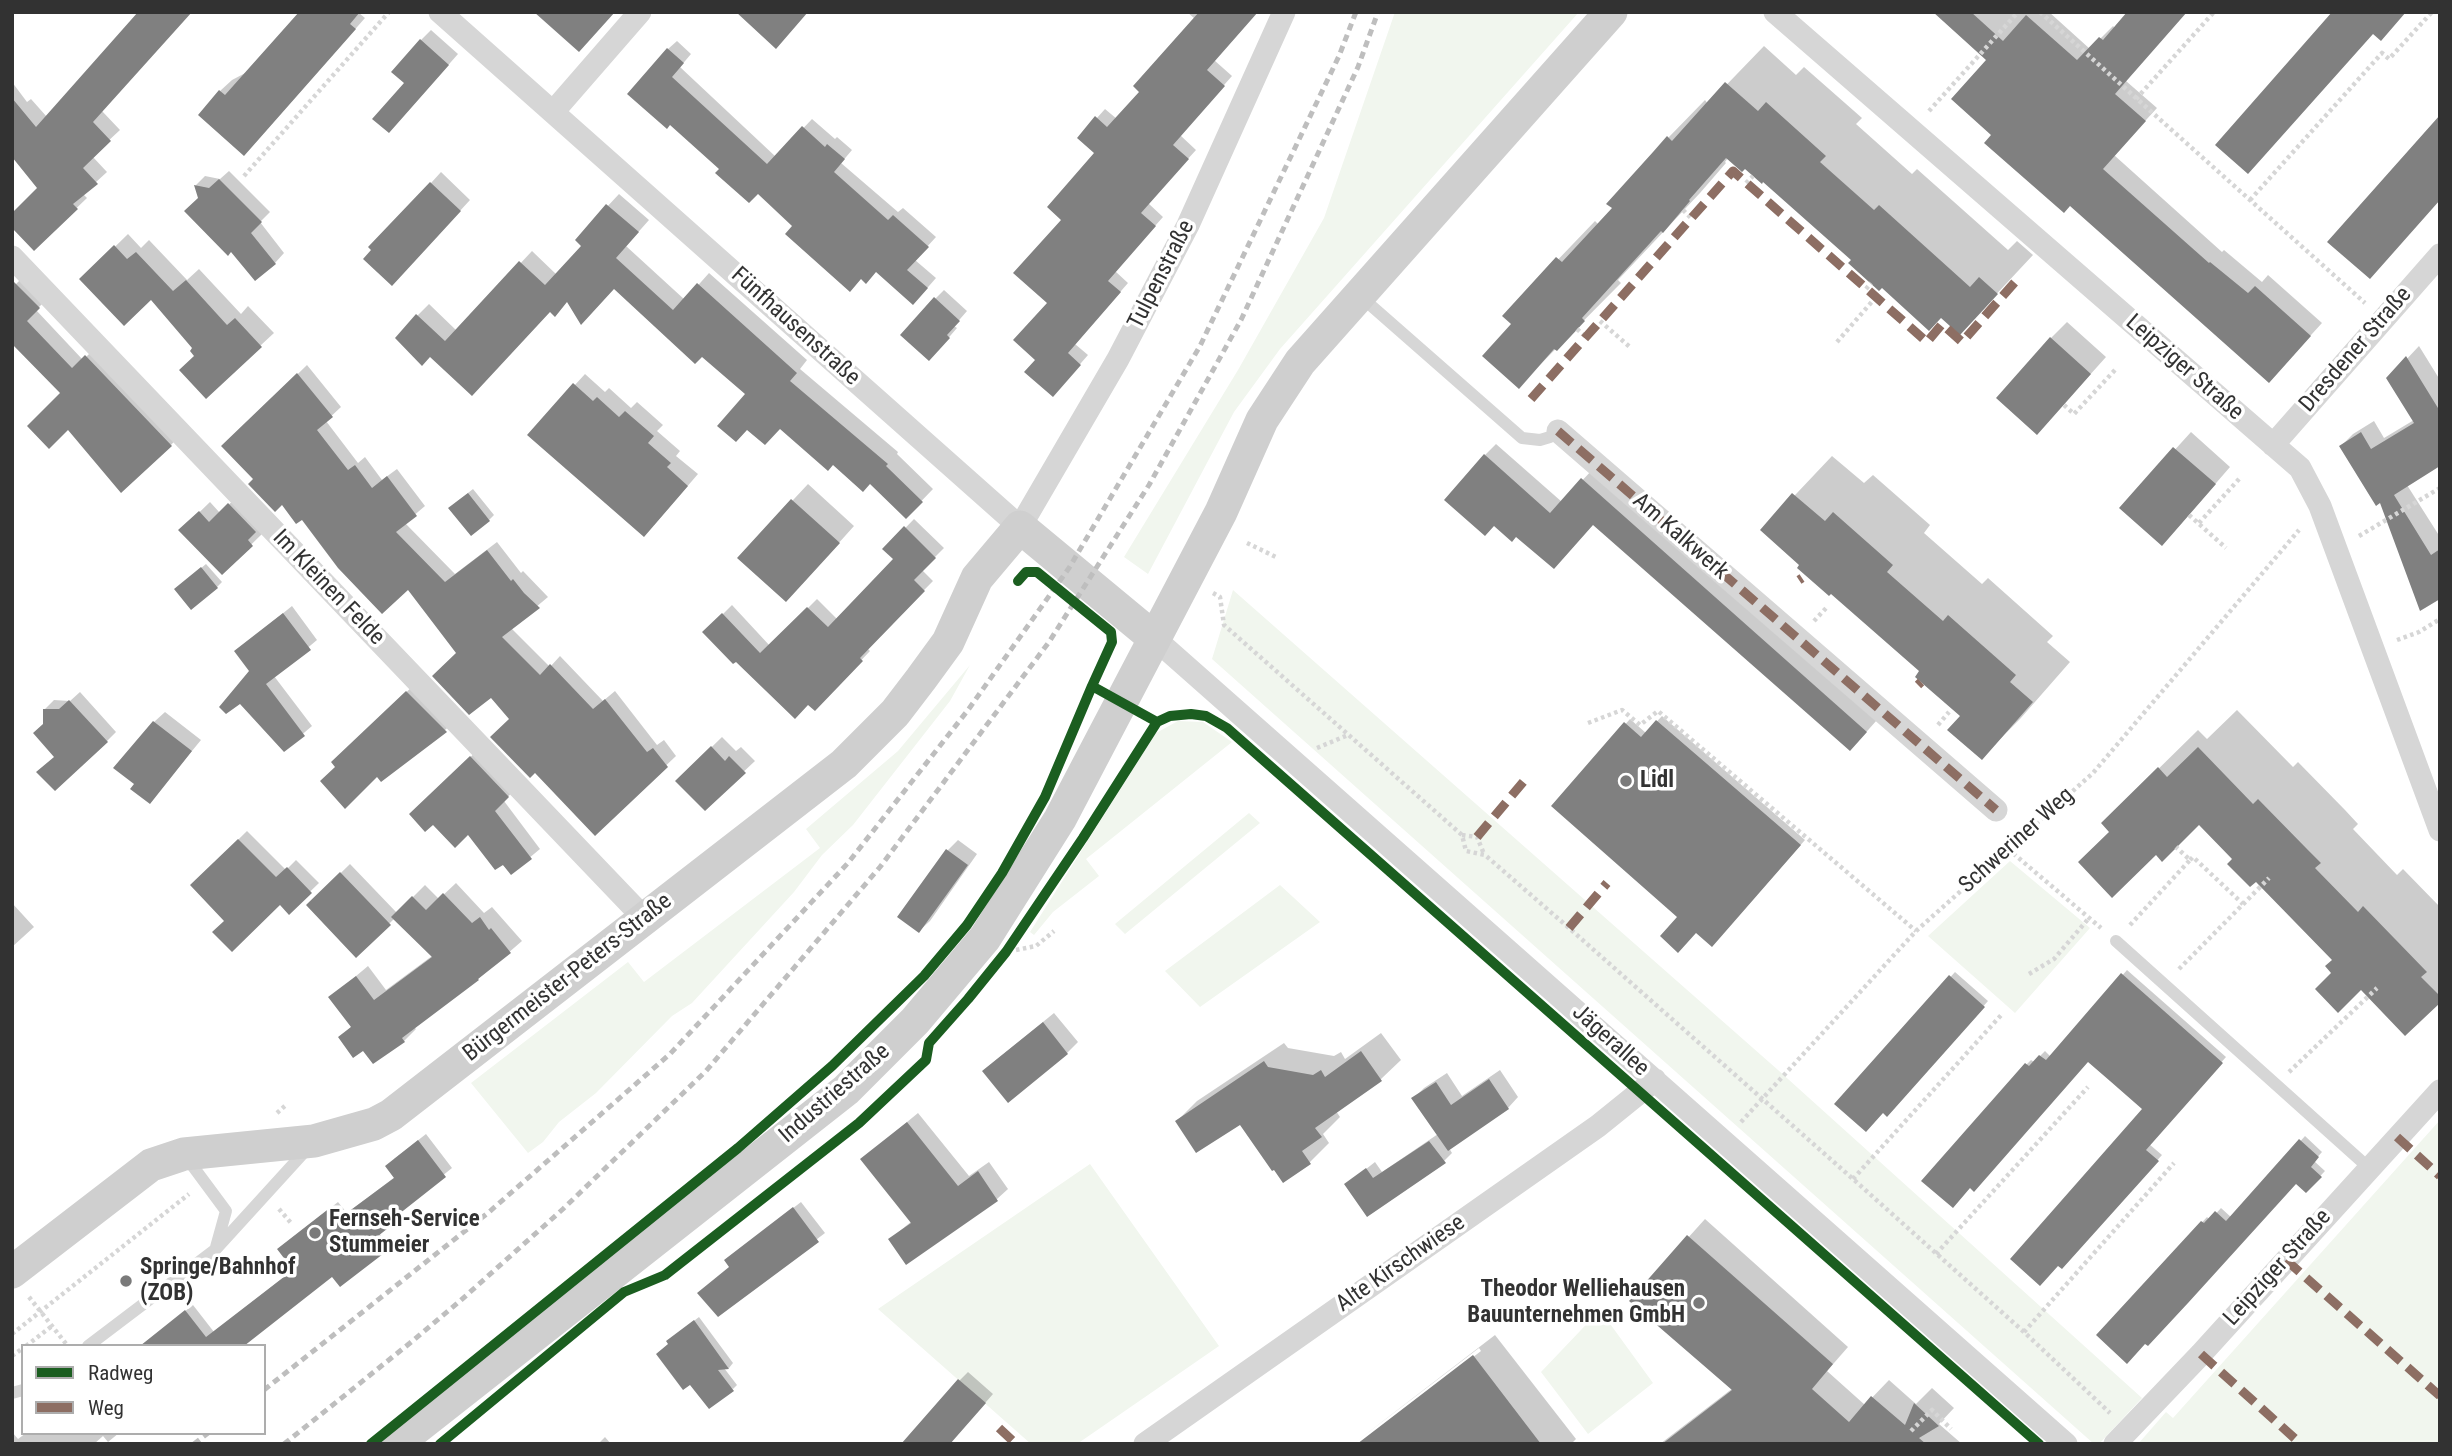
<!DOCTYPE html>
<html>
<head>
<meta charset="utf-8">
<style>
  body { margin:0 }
  #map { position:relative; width:2452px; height:1456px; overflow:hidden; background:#fff; font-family:"Roboto Condensed",sans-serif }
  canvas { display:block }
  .frame { position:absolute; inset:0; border:14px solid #323232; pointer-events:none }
  .legend { position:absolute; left:21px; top:1344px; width:245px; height:91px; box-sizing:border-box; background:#fff; border:2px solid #adadad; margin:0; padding:9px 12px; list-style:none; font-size:21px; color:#323232 }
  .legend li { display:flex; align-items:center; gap:14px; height:35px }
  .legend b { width:35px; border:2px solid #adadad }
</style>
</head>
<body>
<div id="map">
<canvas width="2452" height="1456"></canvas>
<div class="frame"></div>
<ul class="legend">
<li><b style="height:9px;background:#1b5e20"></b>Radweg</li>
<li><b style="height:9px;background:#8d6e63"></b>Weg</li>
</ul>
</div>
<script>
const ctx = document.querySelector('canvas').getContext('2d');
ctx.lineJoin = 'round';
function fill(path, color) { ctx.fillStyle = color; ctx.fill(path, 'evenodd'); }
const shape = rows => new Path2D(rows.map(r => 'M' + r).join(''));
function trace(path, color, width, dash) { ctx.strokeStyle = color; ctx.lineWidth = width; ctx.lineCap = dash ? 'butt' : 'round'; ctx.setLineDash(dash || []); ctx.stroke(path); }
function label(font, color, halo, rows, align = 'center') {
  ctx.font = font + ' "Roboto Condensed",sans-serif'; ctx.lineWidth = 7; ctx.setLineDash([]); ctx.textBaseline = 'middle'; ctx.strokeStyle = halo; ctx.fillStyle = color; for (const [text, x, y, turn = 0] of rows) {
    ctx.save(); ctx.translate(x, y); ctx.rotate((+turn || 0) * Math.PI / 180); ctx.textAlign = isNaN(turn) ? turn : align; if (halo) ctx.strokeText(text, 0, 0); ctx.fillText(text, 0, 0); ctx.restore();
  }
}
fill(shape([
  [1395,12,1579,12,1280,349,1234,412,1148,574,1124,557,1238,370,1324,218],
  [1233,590,1778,1070,2142,1398,2099,1444,2094,1444,1212,659],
  [970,665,950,701,853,825,822,855,794,892,692,1003,672,1016,596,1093,559,1122,543,1142,528,1153,471,1083,628,962,644,982,820,848,806,829,898,751],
  [1178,721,1203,722,1232,742,1086,859,1099,876,1053,912,1034,935,1030,932,1156,733],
  [1249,813,1260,823,1125,934,1115,924],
  [2010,861,2090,928,2015,1013,1928,936],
  [1280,885,1320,922,1200,1007,1165,971],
  [2440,1120,2440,1444,2138,1444,2166,1412,2173,1418],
  [1090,1164,1219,1346,1077,1444,1031,1444,878,1309],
  [1600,1310,1653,1383,1588,1434,1541,1372]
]), '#f1f6ee');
fill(shape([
  [1187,12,1257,12,1214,60,1232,76,1180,135,1196,150,1148,203,1163,217,1115,271,1128,283,1075,344,1088,355,1061,386,1049,303,1063,219,1096,152,1079,138,1105,109,1117,119,1142,91,1195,19],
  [1936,12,2049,12,2090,49,2113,26,2116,29,2126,81,2157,108,2114,155,2222,252,2224,250,2262,282,2268,275,2322,323,2281,368,1994,135,1989,59],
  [359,13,365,18,255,143,220,91,232,80],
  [431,30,458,54,399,121,421,40],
  [677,41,691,54,680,67,776,157,812,119,835,139,837,137,852,150,841,163,898,212,903,208,936,237,915,260,936,278,922,294,795,226,759,192,721,169,670,123,668,49],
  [1764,46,1796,75,1804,67,1862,118,1856,124,1912,174,1917,169,2008,250,2017,241,2033,255,1960,333,1941,316,1853,260,1763,180,1728,158,1725,162,1726,163,1700,193,1618,280,1621,283,1519,386,1513,324,1504,316,1595,221,1599,225,1668,138,1705,100,1708,104],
  [12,82,27,102,31,99,47,117,102,111,120,130,92,156,107,172,83,194,87,198,34,249,39,188,12,154],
  [229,171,270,212,260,222,284,253,275,263,199,199,196,185,205,176,220,179],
  [441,172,470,200,403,273,431,183],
  [619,194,649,220,626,246,685,300,709,273,807,360,800,369,898,452,897,454,933,489,906,517,871,482,833,463,780,427,747,394,702,354,615,287,568,301,550,310,483,382,417,316,429,304,457,331,532,251,557,275,584,245,577,239],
  [128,234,141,248,149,240,187,280,199,269,241,314,248,306,274,333,206,396,195,348,151,298,82,279],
  [26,274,48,298,36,310,83,360,96,347,180,435,171,445,62,393,12,342,12,288],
  [944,290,967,311,954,326,957,328,938,350,935,299],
  [2067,322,2106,357,2053,416,2051,338],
  [2419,346,2440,380,2440,464,2407,485,2440,537,2440,597,2381,501,2341,446,2353,434,2374,421,2384,438,2414,420,2388,379],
  [307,365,341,407,326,421,358,463,365,457,382,480,397,469,425,506,405,523,455,574,497,542,521,573,523,571,548,597,511,628,550,667,560,656,603,701,615,691,657,745,664,740,676,756,595,833,535,771,511,719,408,588,282,503,224,446],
  [585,374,605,392,609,388,631,408,637,402,663,425,657,431,680,451,676,456,698,474,654,525,529,435],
  [2191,432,2230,467,2178,527,2122,508],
  [1496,444,1562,502,1593,469,1877,720,1861,738,1594,523,1565,556,1485,455],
  [1832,456,1864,483,1873,475,1930,525,1924,533,1982,584,1988,578,2053,636,2047,642,2070,662,2020,719,1982,757,1962,716,1921,671,1762,530],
  [808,484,854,526,802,584,739,558],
  [473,489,494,515,489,520,455,503],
  [240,494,262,534,222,573,181,530,210,502,220,513],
  [914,519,944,548,922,570,933,581,867,648,870,651,815,709,705,632,732,605,770,646,817,599,837,619,895,559,885,549],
  [206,564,222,582,217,587,181,585],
  [292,606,317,640,274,676,312,726,284,750,252,671,236,651],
  [416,683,454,722,445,730,377,774,337,767,333,762],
  [80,692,116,732,107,741,56,756,44,724,45,709,54,700,70,701],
  [2237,710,2293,767,2298,762,2345,810,2358,824,2353,829,2397,875,2403,869,2440,907,2440,1001,2361,988,2333,973,2334,960,2199,823,2156,853,2111,831,2142,785,2198,730,2207,739],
  [165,712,201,740,150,802,154,722],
  [1662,716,1805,840,1717,940,1696,931,1554,805,1630,719,1646,733],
  [722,737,736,751,741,747,755,761,705,808,677,781],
  [480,748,517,787,504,801,540,849,511,873,469,832,411,814],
  [247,831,286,870,296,860,319,883,289,912,280,903,226,921,192,885],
  [958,840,977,854,930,921,919,931,948,850],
  [350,864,397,913,425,885,439,899,456,883,484,913,492,907,522,941,478,979,414,1027,416,1029,404,1041,374,1062,364,1048,340,1037,352,1026,331,997,368,966,386,990,432,956,395,918,356,956,308,905],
  [12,903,34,927,12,947],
  [2127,970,2226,1057,2149,1144,2162,1155,2066,1262,2144,1109,2089,1060,1979,1184,2027,1064,2031,1060,2034,1062,2045,1051,2051,1057],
  [1955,972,1988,1001,1892,1110,1883,1111,1836,1103],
  [1054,1013,1078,1042,1067,1053,995,1061],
  [1381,1033,1401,1060,1381,1079,1336,1111,1340,1117,1323,1134,1329,1143,1310,1162,1283,1181,1240,1122,1177,1121,1197,1101,1284,1043,1288,1048,1334,1056,1341,1052,1345,1059],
  [1500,1070,1518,1097,1508,1108,1449,1148,1452,1153,1444,1161,1368,1214,1347,1184,1375,1162,1382,1172,1438,1134,1414,1098,1424,1088,1447,1073,1462,1096],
  [918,1113,969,1176,989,1162,1008,1189,997,1199,907,1262,890,1239,912,1221,862,1159],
  [426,1134,452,1168,400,1210,402,1213,379,1233,389,1246,340,1285,333,1274,241,1346,140,1346,193,1305,214,1332,294,1269,286,1243,338,1202,347,1213,395,1177,394,1159],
  [2305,1136,2322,1152,2314,1161,2325,1171,2306,1191,2296,1182,2098,1335,2207,1217,2210,1220,2221,1208,2232,1218],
  [801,1202,825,1233,718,1315,731,1266,726,1260],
  [1705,1219,1848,1347,1827,1371,1865,1405,1889,1380,1916,1404,1932,1388,1954,1408,1939,1424,1962,1444,1660,1444,1733,1388,1632,1300],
  [699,1317,733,1363,729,1368,724,1368,737,1385,733,1389,670,1344,673,1337],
  [1495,1335,1576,1439,1571,1444,1360,1444,1481,1351,1479,1348,1353,1444],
  [968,1372,993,1394,949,1444,959,1381],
  [12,1432,18,1439,26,1433,119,1433,108,1442,103,1436,94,1444,12,1444],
  [605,1437,611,1444,598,1444]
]), '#0003');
fill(shape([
  [138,12,192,12,93,122,111,141,83,168,98,184,73,204,78,209,34,251,12,228,12,213,37,188,12,157,12,98,36,127],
  [299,12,360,12,350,24,356,29,244,156,198,115,219,90,225,95],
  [534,12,615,12,579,52],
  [736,12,808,12,776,49],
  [1199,12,1258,12,1207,70,1225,86,1173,145,1189,159,1141,213,1156,226,1108,281,1121,292,1068,353,1081,365,1053,397,1024,372,1035,360,1013,340,1047,303,1013,273,1061,220,1047,207,1094,153,1077,138,1095,116,1107,127,1139,92,1133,86],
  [1933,12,1971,12,2003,41,2026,15,2077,60,2099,37,2103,40,2127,12,2187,12,2115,94,2146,121,2103,169,2209,263,2210,262,2248,293,2255,286,2311,336,2269,383,2070,206,2064,213,1984,143,1991,135,1951,99,1986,60],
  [2332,12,2406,12,2381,41,2373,34,2248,174,2215,145],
  [420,39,449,65,389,133,372,119,404,83,391,72],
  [667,48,684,63,672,77,767,164,802,126,825,147,827,144,845,159,834,172,888,220,893,215,929,247,907,270,928,288,913,305,876,272,866,284,861,279,850,292,785,234,792,226,758,194,749,203,715,173,719,169,670,125,667,129,627,94],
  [1725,82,1758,111,1766,102,1826,156,1820,162,1874,210,1879,205,1970,287,1979,277,1998,294,1960,335,1941,318,1929,331,1882,288,1879,291,1848,263,1851,260,1763,182,1762,184,1745,169,1742,172,1726,158,1689,200,1690,201,1663,233,1661,231,1582,318,1585,321,1557,351,1554,349,1519,389,1482,356,1511,324,1502,316,1556,257,1562,262,1612,208,1606,204,1653,152,1667,136,1672,141],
  [2440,115,2440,200,2370,279,2327,242],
  [219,179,262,222,251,233,276,264,255,281,231,252,228,256,184,211,198,198,194,185,209,188],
  [430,182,461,211,392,286,363,259,371,250,368,247],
  [606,204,639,232,616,258,673,310,697,283,797,373,790,381,888,464,886,466,923,502,906,519,870,484,863,492,833,465,828,471,780,429,765,445,747,430,736,442,717,426,745,394,702,357,695,364,614,289,581,325,567,302,555,317,550,312,472,396,430,357,422,366,395,338,416,314,445,341,519,261,545,285,581,246,575,240],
  [114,245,127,259,136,252,173,291,186,280,227,325,235,318,262,347,206,399,179,370,194,356,190,351,192,348,151,300,124,326,79,279],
  [12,280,40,308,27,321,72,368,85,355,172,446,121,493,68,430,49,449,27,426,60,393,12,344],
  [934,297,960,321,947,335,950,338,929,361,900,335],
  [2050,337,2091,374,2037,435,1996,398],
  [2406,356,2438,408,2440,407,2440,466,2394,495,2431,555,2440,549,2440,599,2420,611,2380,503,2376,506,2339,446,2361,432,2371,449,2414,423,2386,378],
  [297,373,333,417,317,430,348,470,355,465,372,488,387,476,417,516,396,532,445,582,487,550,511,581,513,579,524,593,540,608,502,637,540,675,550,664,593,709,605,699,647,752,653,748,668,767,595,836,535,773,530,778,490,737,509,719,491,698,469,715,432,676,456,653,408,590,382,614,338,568,302,520,296,524,282,505,275,512,248,484,253,479,221,446],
  [573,383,593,401,597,397,619,417,625,411,654,436,648,443,671,463,667,467,688,486,644,537,527,435],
  [2173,447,2216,484,2162,546,2119,508],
  [1484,454,1550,513,1581,478,1867,732,1850,751,1593,525,1554,569,1516,537,1512,542,1494,526,1485,536,1444,500],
  [468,493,490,521,471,536,448,508],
  [1792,493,1825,521,1833,512,1893,565,1887,572,1943,621,1948,615,2016,675,2010,682,2033,702,1982,760,1947,730,1960,716,1915,677,1919,671,1831,594,1829,596,1797,568,1799,565,1760,530],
  [791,499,840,543,786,602,737,558],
  [228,503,256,532,248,540,253,546,222,575,178,530,199,511,209,522],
  [904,526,936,558,914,580,925,591,860,658,863,661,815,711,808,705,795,719,736,662,733,664,702,632,722,613,760,653,807,607,828,627,893,559,882,549],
  [201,567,218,588,191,610,174,589],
  [283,613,311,650,266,684,305,736,284,752,240,704,226,714,219,707,249,671,234,651],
  [406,691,447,732,381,782,377,777,345,809,320,781,335,767,331,762],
  [69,700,108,742,55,791,36,772,54,757,33,733,43,724,43,709,59,709],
  [1656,720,1801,845,1712,947,1696,933,1678,953,1660,936,1677,917,1551,806,1624,722,1641,737],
  [153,721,192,751,150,804,130,789,134,784,113,768],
  [711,746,725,761,729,756,746,773,705,811,675,781],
  [2198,747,2253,804,2258,799,2306,848,2321,863,2315,868,2358,912,2363,906,2427,972,2421,977,2440,996,2440,1003,2405,1036,2361,990,2338,1013,2315,989,2331,973,2325,966,2332,960,2256,882,2250,887,2227,864,2232,859,2199,825,2162,862,2156,855,2112,898,2078,862,2109,832,2101,823,2158,767,2167,777],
  [470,756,509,797,495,811,532,859,511,875,503,865,495,870,468,835,455,848,433,825,425,832,409,814],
  [238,839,276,877,287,867,312,893,289,915,280,905,232,952,212,932,224,921,190,885],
  [946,849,968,865,919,933,897,917],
  [340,872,391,925,356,958,306,905],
  [443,893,472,923,480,917,489,930,491,928,511,953,478,979,479,980,402,1038,405,1042,373,1064,363,1051,353,1058,338,1037,351,1027,328,997,356,976,374,1000,432,957,391,917,412,896,426,910],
  [2121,973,2223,1063,2146,1150,2159,1161,2062,1269,2058,1266,2040,1286,2010,1259,2142,1109,2110,1081,2088,1062,1974,1192,1970,1188,1953,1208,1921,1181,2025,1063,2029,1066,2039,1055,2046,1060],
  [1949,975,1985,1007,1887,1117,1883,1113,1866,1132,1834,1104],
  [1043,1022,1068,1054,1008,1103,982,1071],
  [1361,1051,1382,1081,1315,1128,1322,1137,1302,1151,1311,1164,1283,1183,1274,1170,1272,1171,1240,1125,1196,1153,1175,1121,1264,1061,1268,1067,1313,1075,1321,1070,1325,1077],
  [1489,1079,1509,1109,1448,1151,1411,1098,1436,1082,1451,1105],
  [907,1122,958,1186,978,1171,998,1201,906,1265,888,1239,911,1223,860,1159],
  [2299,1139,2319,1157,2311,1167,2322,1177,2306,1193,2296,1184,2188,1303,2148,1346,2145,1344,2127,1364,2096,1335,2201,1221,2204,1223,2215,1211,2226,1221],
  [418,1140,446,1177,394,1218,397,1221,373,1240,383,1254,340,1287,332,1277,244,1346,140,1346,185,1310,206,1337,293,1270,277,1249,331,1207,340,1218,394,1178,385,1166],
  [1429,1141,1446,1163,1367,1217,1344,1184,1366,1168,1373,1178],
  [793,1207,819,1242,718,1317,697,1293,729,1267,724,1260],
  [1687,1235,1833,1364,1812,1389,1849,1422,1871,1396,1905,1425,1914,1403,1939,1426,1919,1438,1926,1444,1662,1444,1732,1390,1629,1301],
  [694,1320,729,1369,718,1370,734,1391,709,1409,690,1385,683,1390,656,1354,668,1344,666,1341],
  [1473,1355,1541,1444,1357,1444],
  [958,1379,986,1403,950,1444,901,1444]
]), '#808080');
trace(shape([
  [2040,12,2365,303],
  [2136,99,2214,12],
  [1929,111,2018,12],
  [244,176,389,12],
  [1746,183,1753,176],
  [2250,200,2382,53,2389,59,2432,12],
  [1683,210,1691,218],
  [1866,289,1871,283],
  [1600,321,1631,348],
  [1577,329,1586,337],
  [1837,342,1876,297],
  [2064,405,2074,414,2115,370],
  [2189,515,2226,548],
  [2199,523,2240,478],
  [2359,536,2440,488],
  [1247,543,1276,557],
  [1213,593,1220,597,1224,625,1462,835,1466,851,1485,855,1569,928,1853,1179,2024,1332,2110,1413],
  [1814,621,1828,606],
  [2397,640,2419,632,2440,619],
  [1588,723,1622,710,1640,725,1658,711,1916,931],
  [1938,725,1949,712],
  [1317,748,1348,735],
  [1462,835,1477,837,1484,854],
  [2008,849,2101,928],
  [2190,860,2193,857,2243,904],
  [2130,925,2190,860,2176,847],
  [1016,950,1036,946,1054,931],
  [2179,969,2269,878],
  [2029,974,2054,959,2089,918],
  [2289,1072,2377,988],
  [277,1113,287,1104],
  [1741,1122,1916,931,2093,773,2299,530],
  [1853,1179,2003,1013],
  [279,1209,291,1223],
  [1936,1254,2088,1087],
  [29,1297,67,1345],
  [2024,1332,2174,1163],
  [12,1334,189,1194],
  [26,1346,52,1326],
  [12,1356,23,1348],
  [1911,1431,1932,1410,1951,1429]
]), '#d6d6d6', 4.5, [3.5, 3.5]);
trace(shape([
  [1359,295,1522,438,1540,440,1550,437,1558,431],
  [2116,941,2369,1168],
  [186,1157,226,1211,216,1247],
  [88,1346,216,1249,308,1148],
  [12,1393,23,1390]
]), '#d6d6d6', 12);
trace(shape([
  [440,12,1020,527,1118,359,1188,225,1284,12],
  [1775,12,2300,468,2320,506,2440,830],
  [553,112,640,12],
  [12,257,645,919],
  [1558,431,1996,810],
  [2273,445,2440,255],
  [1154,638,2066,1444],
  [1145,1444,1598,1126,1655,1080],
  [2115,1444,2201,1354,2440,1091]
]), '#d6d6d6', 23);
trace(shape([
  [12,1272,151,1165,184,1154,314,1141,374,1124,391,1115,844,764,895,713,921,679,948,642,977,578,1020,527,1154,638],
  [396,1444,846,1090,915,1021,985,938,1060,819,1221,512,1262,420,1300,362,1611,12]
]), '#cfcfcf', 33);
trace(shape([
  [264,1390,489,1212,670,1054,848,863,968,710,1069,568,1200,346,1339,56,1356,12],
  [194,1444,208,1433],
  [284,1444,410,1343,460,1301,563,1209,706,1071,880,867,1049,642,1149,485,1241,320,1358,67,1378,12]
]), '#bebebe', 5, [7, 5]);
trace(shape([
  [1531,399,1733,171,1927,342,1942,324,1962,342,2015,282],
  [1558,431,1996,810],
  [1799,580,1802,578],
  [1918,685,1921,682],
  [1477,837,1529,775],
  [1569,928,1607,883],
  [2397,1137,2440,1176],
  [2286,1260,2440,1396],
  [2201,1354,2301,1444],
  [999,1428,1016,1444]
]), '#8d6e63', 9, [18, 9]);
trace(shape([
  [1018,581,1026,572,1037,572,1111,632,1112,642,1092,686],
  [1157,722,1170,716,1191,714,1206,716,1227,728,2039,1444],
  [371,1444,738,1148,832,1066,924,976,967,925,1002,873,1045,797,1092,686,1157,722,1083,838,1006,952,968,999,929,1043,926,1060,859,1123,665,1275,624,1292,440,1444]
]), '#1b5e20', 10);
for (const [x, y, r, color] of [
  [1626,781,7,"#7a7a7a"],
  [315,1233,7,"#7a7a7a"],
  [126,1281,7,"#7a7a7a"],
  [1699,1303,7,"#7a7a7a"]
]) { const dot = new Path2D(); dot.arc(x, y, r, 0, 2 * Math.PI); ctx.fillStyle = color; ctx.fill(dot); trace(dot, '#fff', 2.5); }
label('23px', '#323232', '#fff', [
  ["Tulpenstraße",1162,275,-63],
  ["Fünfhausenstraße",795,327,42],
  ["Dresdener Straße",2356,350,-49],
  ["Leipziger Straße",2184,368,41],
  ["Am Kalkwerk",1680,537,41],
  ["Im Kleinen Felde",328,588,46],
  ["Schweriner Weg",2017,841,-42],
  ["Bürgermeister-Peters-Straße",568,978,-38],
  ["Jägerallee",1610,1041,42],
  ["Industriestraße",835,1094,-41],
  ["Alte Kirschwiese",1401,1264,-35],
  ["Leipziger Straße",2278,1268,-48]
]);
label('bold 23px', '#323232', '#fff', [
  ["Lidl",1640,781],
  ["Fernseh-Service",329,1220],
  ["Stummeier",329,1246],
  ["Springe/Bahnhof",140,1268],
  ["(ZOB)",140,1294],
  ["Theodor Welliehausen",1685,1290,"right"],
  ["Bauunternehmen GmbH",1685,1316,"right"]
], 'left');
</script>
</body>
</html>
